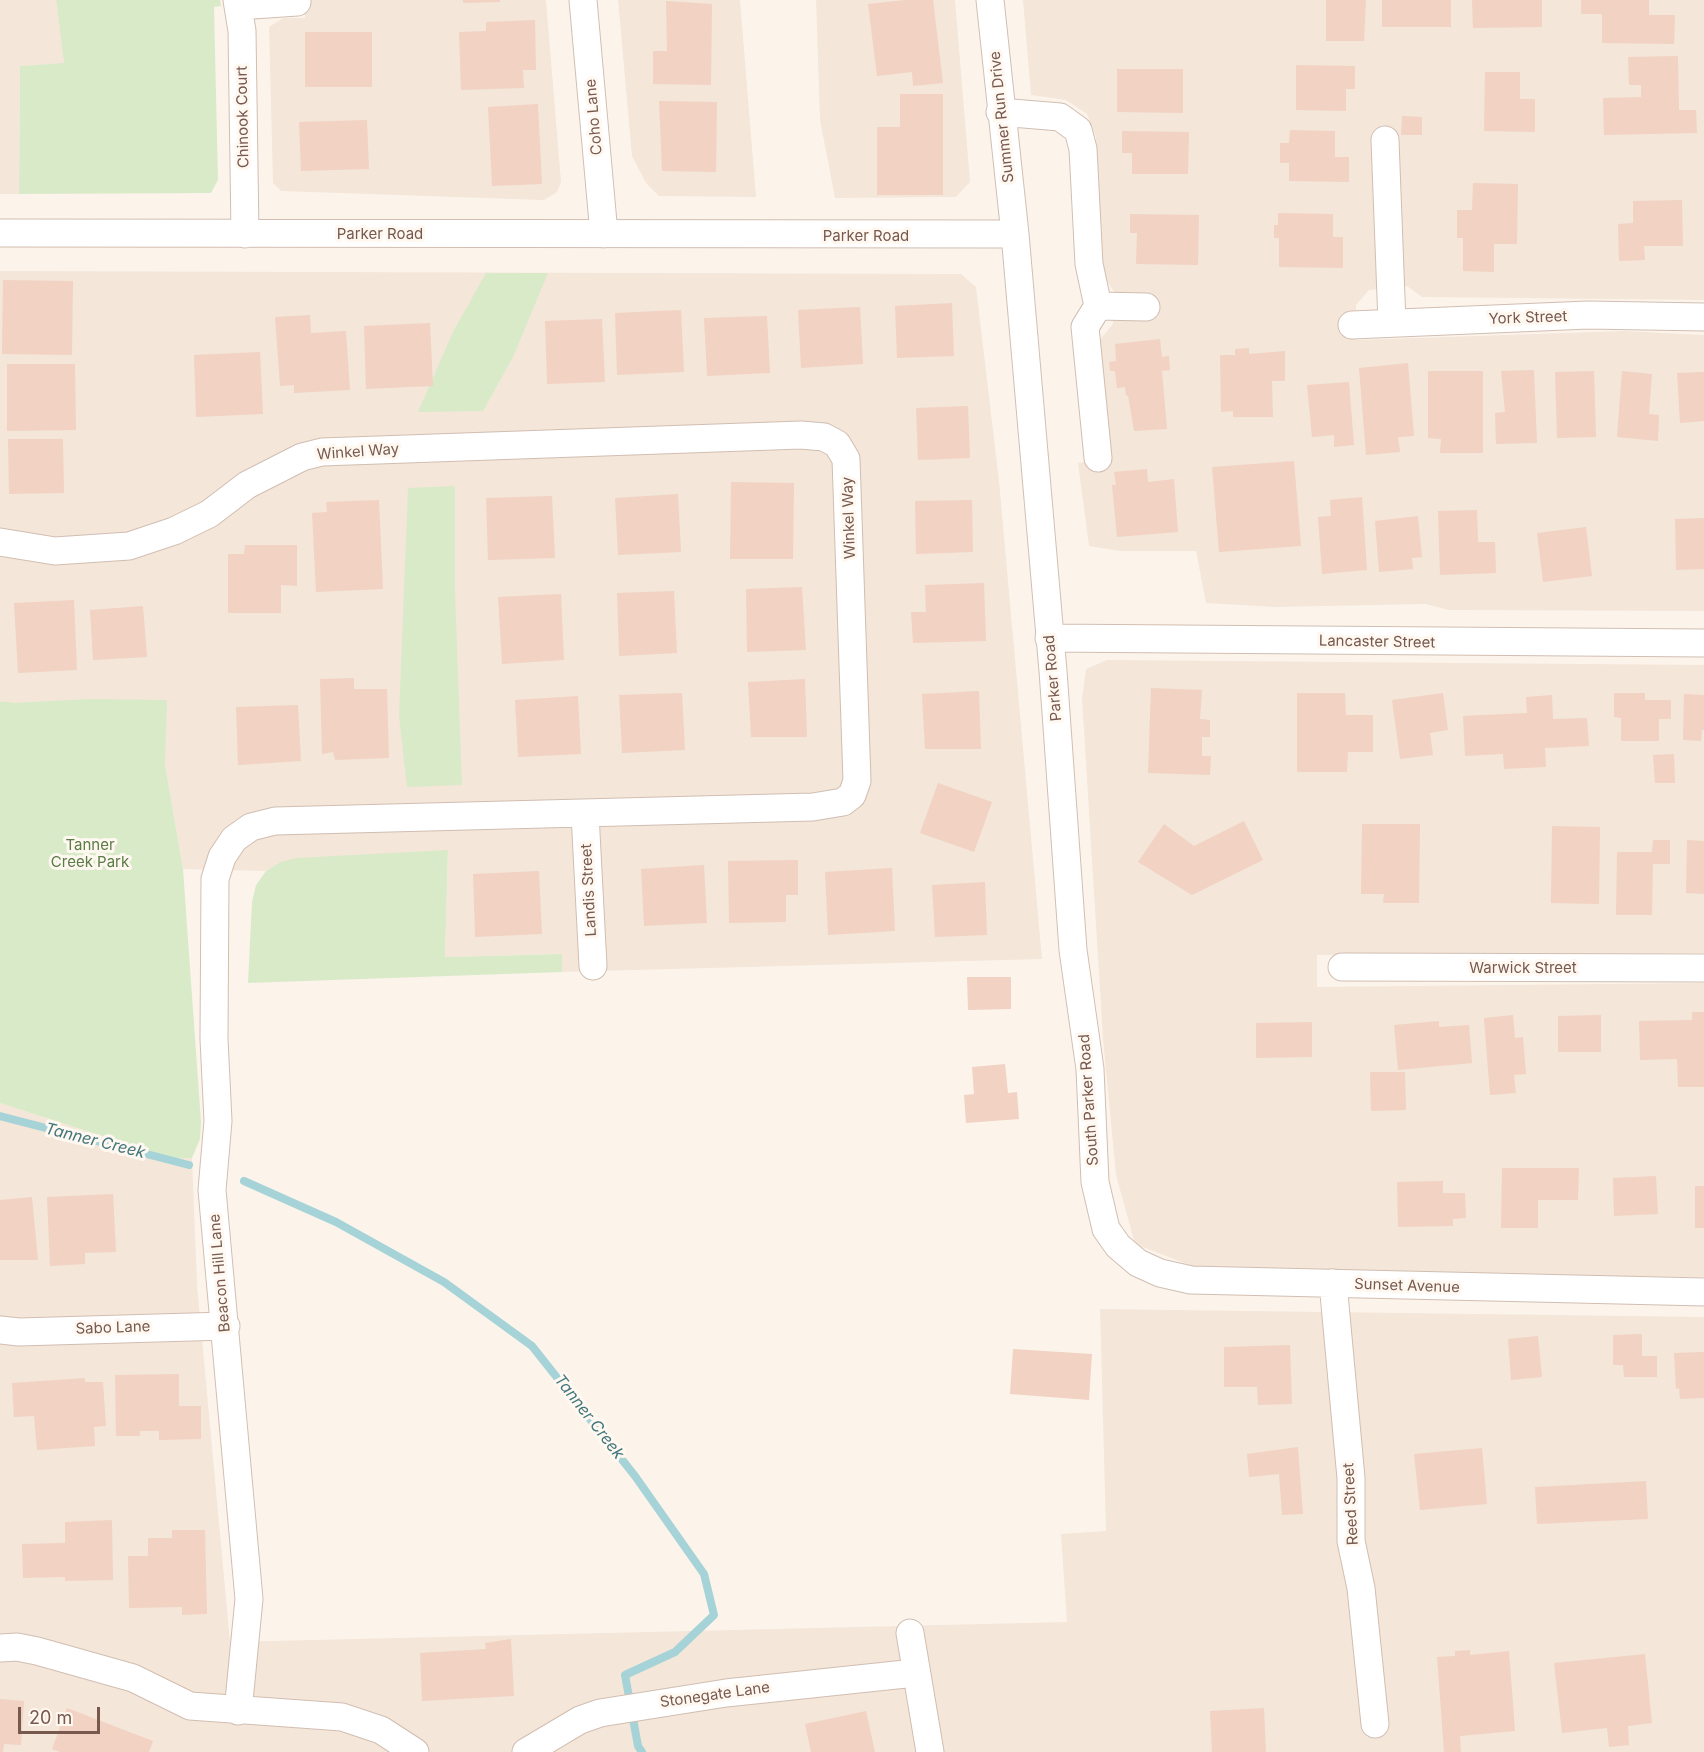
<!DOCTYPE html>
<html>
<head>
<meta charset="utf-8">
<style>
  body { margin:0 }
  #map { position:relative; width:1704px; height:1752px; overflow:hidden; background:#fcf4eb; font-family:Inter,sans-serif }
  canvas { display:block }
  .scale { position:absolute; left:18px; top:1707px; width:82px; height:27px; box-sizing:border-box; border:3px solid #77594e; border-top:0; padding-left:8px; font-size:18px; line-height:21px; white-space:nowrap; color:#77594e; -webkit-text-stroke:4px #fff8f1; paint-order:stroke }
</style>
</head>
<body>
<div id="map">
<canvas width="1704" height="1752"></canvas>
<div class="scale">20 m</div>
</div>
<script>
const ctx = document.querySelector('canvas').getContext('2d');
ctx.lineJoin = 'round';
function fill(path, color) { ctx.fillStyle = color; ctx.fill(path, 'evenodd'); }
const shape = rows => new Path2D(rows.map(r => 'M' + r).join(''));
function trace(path, color, width, dash) { ctx.strokeStyle = color; ctx.lineWidth = width; ctx.lineCap = dash ? 'butt' : 'round'; ctx.setLineDash(dash || []); ctx.stroke(path); }
function label(font, color, halo, rows, align = 'center') {
  ctx.font = font + ' Inter,sans-serif'; ctx.lineWidth = 6; ctx.setLineDash([]); ctx.textBaseline = 'middle'; ctx.strokeStyle = halo; ctx.fillStyle = color; for (const [text, x, y, turn = 0] of rows) {
    ctx.save(); ctx.translate(x, y); ctx.rotate((+turn || 0) * Math.PI / 180); ctx.textAlign = isNaN(turn) ? turn : align; if (halo) ctx.strokeText(text, 0, 0); ctx.fillText(text, 0, 0); ctx.restore();
  }
}
fill(shape([
  [0,0,56,0,63,50,64,64,20,66,19,194,0,194],
  [305,0,546,0,561,182,557,192,544,200,281,191,273,183,269,27,283,18,305,18],
  [618,0,740,0,756,197,659,196,646,183,632,156],
  [816,0,955,0,970,182,956,197,835,198,820,120],
  [1023,0,1704,0,1704,300,1422,297,1407,286,1369,290,1356,305,1357,340,1623,331,1704,335,1704,611,1449,610,1426,604,1274,607,1206,603,1196,551,1120,551,1089,546,1078,463,1109,458,1098,342,1113,324,1114,292,1101,271,1097,223,1096,137,1087,114,1066,100,1031,95],
  [0,271,961,274,976,287,999,481,1042,959,562,972,562,954,445,957,448,851,280,862,266,871,183,869,165,764,165,743,0,701],
  [1107,660,1704,665,1704,953,1317,955,1317,987,1704,983,1704,1277,1525,1276,1192,1266,1135,1244,1116,1175,1103,1039,1082,698,1086,669],
  [0,1103,170,1158,192,1158,197,1285,230,1642,1067,1622,1061,1534,1106,1531,1100,1309,1704,1317,1704,1752,0,1752]
]), '#f4e6d9');
fill(shape([
  [56,0,220,0,221,6,214,7,218,180,211,193,19,194,20,66,64,63],
  [486,273,548,273,513,357,483,411,418,412,453,332],
  [455,486,455,591,462,785,407,787,399,716,408,488],
  [90,699,167,700,165,764,183,869,201,1122,200,1139,192,1158,170,1158,0,1103,0,701,14,703],
  [448,850,445,957,562,954,562,972,248,983,252,902,256,885,266,871,280,862,296,858]
]), '#d9eac9');
trace(shape([
  [0,1116,189,1165],
  [244,1181,336,1222,444,1282,532,1346,635,1476,704,1574,714,1615,675,1652,625,1675,638,1746,642,1752]
]), '#a5d3d7', 8);
fill(shape([
  [463,0,500,0,500,2,463,3],
  [905,0,933,0,943,83,913,86,912,72,877,76,868,4],
  [1326,0,1366,0,1364,41,1326,41],
  [1382,0,1451,0,1451,27,1382,27],
  [1472,0,1542,0,1542,27,1473,28],
  [1581,0,1649,0,1649,15,1675,15,1674,44,1602,43,1602,14,1581,14],
  [666,1,712,4,711,85,653,84,653,51,667,51],
  [535,20,536,70,523,70,524,88,461,90,459,32,486,31,486,22],
  [305,32,372,32,372,87,305,87],
  [1678,56,1679,110,1696,110,1697,133,1604,135,1603,98,1641,97,1641,85,1629,85,1628,57],
  [1296,65,1355,66,1355,89,1346,89,1346,111,1296,110],
  [1117,69,1183,69,1183,113,1117,112],
  [1485,72,1520,72,1520,99,1535,99,1535,132,1484,131],
  [900,94,943,94,943,195,877,195,877,127,900,127],
  [659,101,717,102,716,172,662,171],
  [538,104,542,184,492,186,488,107],
  [1402,116,1422,117,1422,135,1401,135],
  [367,120,369,169,301,171,299,122],
  [1290,130,1335,131,1335,157,1349,157,1349,182,1289,181,1289,163,1280,163,1280,143,1289,143],
  [1122,131,1189,132,1188,174,1132,174,1132,153,1122,153],
  [1473,183,1518,184,1517,244,1494,244,1494,272,1463,271,1463,238,1457,238,1457,210,1472,210],
  [1682,200,1683,246,1644,246,1645,260,1619,261,1618,224,1633,223,1633,201],
  [1278,213,1333,214,1333,237,1343,237,1343,268,1279,267,1279,238,1274,238,1274,225,1278,225],
  [1130,214,1199,215,1198,265,1136,264,1137,233,1130,233],
  [3,280,73,281,72,355,2,354],
  [952,303,954,356,897,358,895,306],
  [860,307,863,364,801,368,798,310],
  [681,310,684,372,617,375,615,313],
  [310,315,311,333,346,331,350,390,294,393,294,385,280,386,275,317],
  [767,316,770,373,707,376,704,318],
  [602,319,605,382,547,384,545,321],
  [430,323,433,386,366,389,364,326],
  [1160,339,1162,357,1169,356,1170,370,1162,371,1167,429,1134,431,1128,395,1126,396,1125,387,1117,388,1115,371,1110,371,1109,362,1116,361,1115,344],
  [1249,348,1249,354,1285,351,1285,381,1272,381,1273,417,1233,417,1233,411,1221,412,1220,355,1235,355,1235,349],
  [260,352,263,414,196,417,194,355],
  [1408,363,1414,436,1398,437,1400,452,1366,455,1359,368],
  [7,364,75,364,76,430,7,431],
  [1534,370,1537,443,1496,444,1495,413,1505,412,1501,371],
  [1428,371,1483,371,1483,453,1440,453,1441,439,1428,438],
  [1594,371,1596,437,1557,438,1555,372],
  [1622,371,1652,374,1649,414,1659,415,1658,441,1617,437],
  [1704,372,1704,421,1680,423,1677,373],
  [1349,382,1354,445,1334,447,1334,435,1312,437,1307,385],
  [968,406,970,458,918,460,916,408],
  [8,439,63,439,64,493,9,494],
  [1294,461,1301,546,1219,552,1212,467],
  [1147,469,1148,482,1174,479,1178,532,1117,537,1112,485,1116,485,1114,472],
  [731,482,794,483,793,559,730,559],
  [678,494,681,552,618,555,615,498],
  [552,496,555,558,488,560,486,498],
  [1362,497,1367,570,1322,574,1318,517,1331,516,1330,500],
  [379,500,383,589,316,592,312,513,327,512,326,502],
  [972,500,973,552,916,554,915,501],
  [1477,510,1478,542,1495,542,1496,573,1440,575,1438,511],
  [1418,516,1422,557,1412,558,1413,569,1379,572,1375,521],
  [1704,518,1704,569,1676,570,1675,519],
  [1586,527,1592,576,1543,582,1537,533],
  [245,545,297,545,297,586,281,585,281,613,228,613,228,554,244,554],
  [984,583,986,641,913,643,911,612,926,612,925,585],
  [802,587,806,650,747,652,746,589],
  [674,591,677,653,619,656,617,593],
  [561,594,564,660,502,664,498,597],
  [74,600,77,670,18,673,14,603],
  [143,606,147,657,93,660,90,610],
  [354,678,354,689,387,689,389,758,335,760,333,752,322,754,320,679],
  [805,679,807,737,751,737,748,682],
  [1151,688,1202,690,1200,719,1210,720,1210,737,1202,737,1202,756,1211,756,1210,775,1148,773],
  [979,691,981,749,925,749,922,694],
  [682,693,685,750,622,753,619,695],
  [1297,693,1345,693,1346,715,1373,715,1373,752,1348,752,1347,772,1297,772],
  [1443,693,1448,730,1430,733,1433,755,1400,759,1392,700],
  [1614,693,1645,693,1645,700,1671,700,1671,719,1659,719,1659,741,1621,741,1621,718,1614,717],
  [1684,694,1704,695,1704,730,1702,730,1701,741,1683,740],
  [1552,695,1553,719,1587,718,1589,746,1545,748,1546,767,1504,769,1503,754,1465,756,1463,716,1527,713,1526,697],
  [578,696,581,754,518,757,515,700],
  [298,705,301,761,238,765,236,707],
  [1674,754,1675,783,1655,783,1653,755],
  [938,783,992,802,974,852,920,833],
  [1244,821,1263,860,1192,895,1138,862,1164,824,1194,846],
  [1362,824,1420,824,1419,903,1383,903,1384,894,1361,894],
  [1552,826,1600,827,1599,904,1551,903],
  [1653,840,1670,840,1670,864,1653,864,1652,915,1616,915,1617,852,1652,852],
  [1687,840,1704,841,1704,894,1686,893],
  [798,860,798,895,786,895,786,922,729,923,728,861],
  [704,865,707,923,644,926,641,869],
  [892,868,895,931,828,935,825,872],
  [539,871,542,934,475,937,473,874],
  [985,882,987,935,935,937,932,885],
  [967,977,1011,977,1011,1009,968,1010],
  [1692,1012,1704,1012,1704,1087,1678,1087,1677,1059,1640,1060,1639,1021,1692,1020],
  [1513,1015,1515,1038,1523,1037,1526,1074,1514,1075,1516,1093,1490,1095,1484,1018],
  [1601,1015,1601,1052,1558,1052,1558,1016],
  [1439,1021,1439,1027,1469,1025,1472,1063,1398,1070,1394,1025],
  [1312,1022,1312,1057,1256,1058,1256,1023],
  [1005,1064,1008,1093,1017,1092,1019,1119,966,1123,964,1095,974,1094,972,1067],
  [1370,1072,1405,1072,1406,1110,1371,1111],
  [1502,1168,1579,1168,1578,1200,1538,1200,1538,1228,1501,1228],
  [1656,1176,1658,1214,1614,1216,1613,1178],
  [1443,1181,1443,1193,1465,1193,1466,1218,1453,1219,1453,1226,1398,1227,1397,1182],
  [1695,1186,1704,1186,1704,1228,1695,1228],
  [113,1194,116,1252,85,1253,85,1264,50,1266,47,1197],
  [32,1197,38,1260,0,1260,0,1200],
  [1642,1334,1642,1356,1657,1356,1657,1377,1624,1377,1623,1365,1613,1365,1613,1335],
  [1538,1336,1542,1377,1511,1380,1508,1339],
  [1290,1345,1292,1404,1258,1405,1257,1387,1224,1387,1224,1347],
  [1013,1349,1092,1354,1089,1400,1010,1394],
  [1704,1352,1704,1398,1680,1399,1679,1388,1676,1389,1674,1353],
  [179,1374,179,1406,201,1406,201,1439,159,1440,159,1431,140,1431,140,1436,116,1436,115,1375],
  [85,1378,85,1382,103,1382,106,1426,94,1427,95,1446,37,1450,34,1416,14,1417,12,1383],
  [1298,1447,1303,1514,1282,1515,1279,1474,1249,1477,1247,1454],
  [1482,1448,1487,1504,1420,1510,1414,1454],
  [1646,1481,1648,1519,1537,1524,1535,1487],
  [112,1520,113,1580,65,1581,65,1577,23,1578,22,1544,65,1543,65,1522],
  [172,1530,205,1530,207,1614,182,1615,182,1607,129,1608,128,1556,148,1556,148,1538,172,1538],
  [511,1639,514,1696,422,1701,420,1653,486,1649,485,1643],
  [1470,1650,1470,1655,1509,1651,1515,1731,1460,1736,1461,1752,1444,1752,1437,1657,1455,1656,1455,1651],
  [1645,1654,1652,1723,1628,1726,1629,1745,1609,1747,1607,1728,1562,1733,1554,1663],
  [0,1699,24,1701,21,1745,4,1744,3,1752,0,1752],
  [67,1708,153,1741,149,1752,60,1752,52,1749],
  [1264,1708,1266,1752,1212,1752,1210,1711],
  [866,1711,875,1752,811,1752,805,1724]
]), '#f1d2c3');
const minor = shape([
  [237,0,242,31,245,234],
  [583,0,604,234],
  [990,0,1015,234,1053,671,1073,950,1090,1069,1095,1182,1106,1229,1118,1246,1138,1263,1160,1273,1191,1280,1704,1292],
  [238,6,297,2],
  [1000,112,1060,117,1078,130,1083,149,1089,264,1098,306,1146,307],
  [1385,140,1392,323],
  [0,233,1015,234],
  [1098,306,1085,327,1098,458],
  [1352,325,1588,315,1704,317],
  [0,542,55,551,129,546,174,531,209,514,247,485,302,457,322,452,801,435,824,437,837,444,846,459,857,781,852,795,843,802,813,807,275,821,251,827,234,839,222,857,215,879,214,1039,218,1121,212,1190,249,1599,238,1711],
  [1049,638,1704,643],
  [585,814,593,966],
  [1342,967,1704,968],
  [1333,1283,1351,1478,1351,1541,1361,1588,1375,1724],
  [0,1330,19,1332,226,1326],
  [910,1633,930,1752],
  [0,1648,17,1647,37,1651,133,1678,190,1706,342,1717,381,1730,415,1752],
  [526,1752,580,1720,600,1713,726,1693,915,1673]
]);
trace(minor, '#d1beb2', 29);
trace(minor, '#fff', 27);
label('15px', '#77594e', '#fff8f1', [
  ["Chinook Court",243,117,-91],
  ["Coho Lane",594,117,-95],
  ["Summer Run Drive",1002,117,-96],
  ["Parker Road",380,234],
  ["Parker Road",866,236],
  ["York Street",1528,318,-2],
  ["Winkel Way",358,452,-4],
  ["Winkel Way",849,518,-92],
  ["Lancaster Street",1377,642,1],
  ["Parker Road",1053,678,-95],
  ["Landis Street",589,890,-93],
  ["Warwick Street",1523,968],
  ["South Parker Road",1089,1100,-94],
  ["Beacon Hill Lane",220,1273,-95],
  ["Sunset Avenue",1407,1286,2],
  ["Sabo Lane",113,1328,-2],
  ["Reed Street",1351,1504,-93],
  ["Stonegate Lane",715,1695,-8]
]);
label('15px', '#5a7c46', '#fff8f1', [
  ["Tanner",90,845],
  ["Creek Park",90,862]
]);
label('italic 16px', '#41767c', '#fff8f1', [
  ["Tanner Creek",95,1141,14],
  ["Tanner Creek",589,1417,52]
]);
</script>
</body>
</html>
